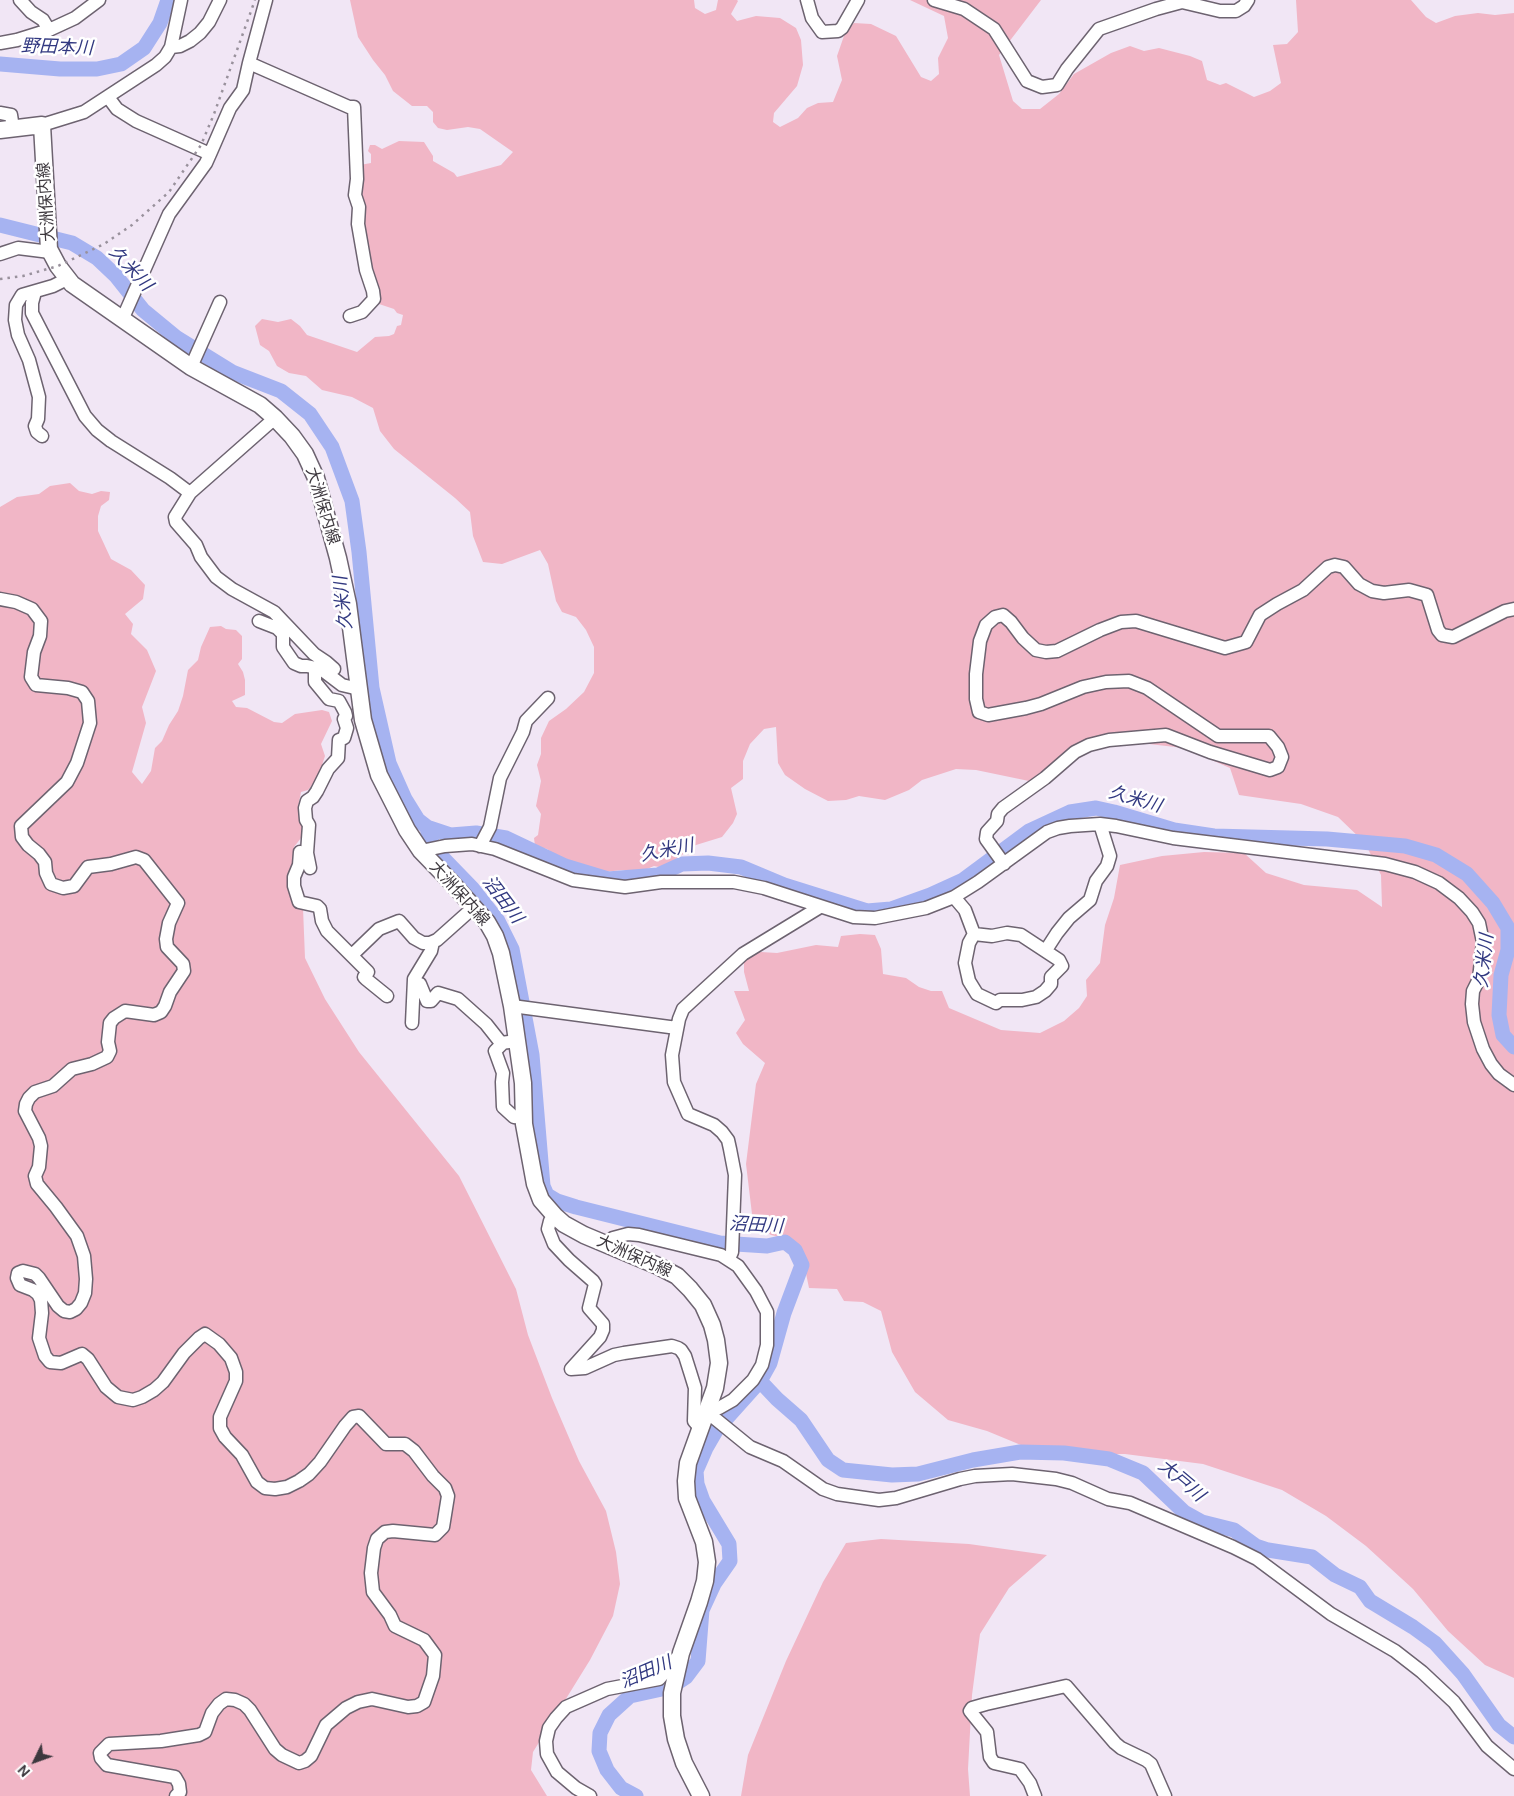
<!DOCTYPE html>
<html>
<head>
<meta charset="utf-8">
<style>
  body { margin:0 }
  #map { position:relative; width:1514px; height:1796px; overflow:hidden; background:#f1e6f5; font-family:"DM Sans",sans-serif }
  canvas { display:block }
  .north { position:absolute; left:10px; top:1736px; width:50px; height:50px; -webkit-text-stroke:4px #fff; paint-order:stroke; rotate:228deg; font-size:14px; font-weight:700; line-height:20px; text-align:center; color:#3d383e }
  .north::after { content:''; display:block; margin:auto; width:18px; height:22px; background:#3d383e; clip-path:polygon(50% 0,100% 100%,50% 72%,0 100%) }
</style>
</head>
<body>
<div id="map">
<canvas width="1514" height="1796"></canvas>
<div class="north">N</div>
</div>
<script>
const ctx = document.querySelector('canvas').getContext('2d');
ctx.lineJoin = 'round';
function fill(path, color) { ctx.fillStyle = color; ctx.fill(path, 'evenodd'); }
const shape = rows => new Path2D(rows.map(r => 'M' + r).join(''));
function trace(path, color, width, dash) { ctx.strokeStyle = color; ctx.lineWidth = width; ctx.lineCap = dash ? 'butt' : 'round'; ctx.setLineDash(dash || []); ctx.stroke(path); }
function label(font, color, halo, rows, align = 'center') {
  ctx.font = font + ' "DM Sans","Noto Sans JP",sans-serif'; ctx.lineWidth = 5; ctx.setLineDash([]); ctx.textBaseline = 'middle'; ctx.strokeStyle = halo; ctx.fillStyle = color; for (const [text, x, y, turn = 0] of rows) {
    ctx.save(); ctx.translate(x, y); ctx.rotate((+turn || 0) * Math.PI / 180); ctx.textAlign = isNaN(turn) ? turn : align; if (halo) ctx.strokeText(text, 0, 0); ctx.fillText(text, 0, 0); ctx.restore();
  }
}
fill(shape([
  [350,0,694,0,695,8,705,14,716,10,718,0,737,0,738,1,731,14,737,21,756,16,780,18,796,28,801,40,803,65,797,86,774,113,773,122,780,127,798,118,807,108,818,103,833,102,842,80,837,56,845,33,854,23,871,24,896,36,921,77,931,81,939,74,938,58,948,38,944,16,910,0,1041,0,999,55,1013,101,1022,109,1040,109,1059,94,1074,74,1111,53,1130,46,1144,51,1159,48,1190,56,1202,61,1207,80,1220,85,1226,83,1254,97,1270,91,1281,83,1273,45,1287,44,1298,32,1296,0,1411,0,1426,17,1436,23,1455,16,1478,13,1495,15,1514,13,1514,1678,1485,1665,1448,1631,1413,1589,1366,1546,1326,1516,1282,1490,1203,1464,1125,1454,1072,1454,1033,1450,987,1431,948,1420,915,1392,892,1352,881,1311,863,1302,844,1301,837,1289,809,1288,802,1254,788,1239,771,1235,759,1227,752,1214,746,1164,756,1084,765,1063,743,1044,736,1033,745,1020,734,991,749,991,744,972,744,956,761,952,777,953,816,945,838,947,841,936,860,934,875,935,881,949,883,974,906,978,919,987,931,991,942,991,949,1008,1001,1030,1040,1033,1064,1021,1079,1008,1087,996,1086,980,1100,963,1105,925,1114,898,1120,865,1162,856,1204,852,1244,853,1266,873,1304,885,1357,890,1382,907,1381,875,1365,843,1338,817,1301,804,1239,795,1230,768,1184,748,1131,742,1088,749,1029,781,976,770,956,769,922,780,909,790,885,800,859,796,846,800,828,801,805,789,785,775,778,763,776,727,764,729,750,744,743,761,743,779,731,788,737,814,733,823,722,837,696,845,669,864,659,867,654,866,647,869,635,871,623,870,603,872,588,871,569,865,547,849,535,846,534,838,538,835,541,814,536,806,541,781,537,765,541,754,541,738,549,721,566,709,584,692,594,673,594,647,586,630,576,617,562,612,556,601,548,564,540,550,502,564,483,562,473,536,470,512,455,498,394,449,380,431,373,408,352,397,322,390,306,376,289,373,277,366,269,351,260,345,255,326,262,319,278,322,291,319,300,326,307,335,357,352,375,337,389,336,394,334,397,326,401,325,403,315,397,313,394,309,376,303,362,232,360,165,371,163,371,154,368,151,370,145,375,145,382,149,399,141,424,142,433,156,433,161,454,173,457,177,501,165,513,152,480,129,468,127,447,130,438,128,433,122,433,112,427,106,412,106,393,91,385,75,373,60,358,37],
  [70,483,79,491,92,494,101,491,110,492,109,500,101,506,98,516,98,531,111,559,131,570,145,585,143,599,125,614,133,624,131,634,147,650,156,671,142,707,146,723,132,772,142,784,151,771,155,748,162,741,169,725,178,711,183,696,188,670,198,660,201,647,210,627,221,626,226,629,236,630,242,636,242,659,238,664,243,672,245,680,245,695,232,701,236,707,247,708,274,722,282,723,295,714,322,710,329,712,332,721,321,744,325,756,321,768,316,780,308,790,301,792,298,807,299,817,303,827,301,838,294,847,296,857,303,908,305,958,325,999,359,1052,459,1176,516,1289,528,1335,552,1398,579,1461,606,1511,616,1552,620,1584,613,1616,590,1660,533,1752,531,1770,547,1796,0,1796,0,507,17,497,39,494,50,486],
  [881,1539,969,1544,1047,1555,1009,1588,980,1634,972,1695,968,1769,970,1796,741,1796,748,1755,786,1661,823,1582,846,1543]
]), '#f1b6c6');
trace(shape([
  [0,64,60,69,97,69,121,64,144,48,160,23,168,0],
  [0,225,72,243,97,258,116,276,143,310,177,338,232,372,281,391,310,414,332,447,352,501,359,552,372,688,389,763,405,799,418,820,427,827,451,835,476,833,506,838,565,866,608,879,658,875,682,864,708,863,741,867,784,885,867,911,891,909,930,895,963,880,1029,831,1070,812,1096,808,1114,812,1174,830,1214,836,1327,839,1405,846,1436,855,1467,874,1493,903,1508,928,1508,950,1501,975,1499,1015,1503,1035,1514,1047],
  [427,827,429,838,441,856,472,888,498,921,512,949,532,1055,543,1186,547,1195,557,1201,576,1207,720,1243,767,1246,785,1242,795,1250,802,1265,784,1313,770,1363,760,1381,717,1429,706,1448,696,1471,697,1484,703,1501,729,1544,730,1561,714,1584,702,1610,698,1661,686,1677,671,1687,630,1696,609,1715,600,1733,599,1751,607,1770,621,1788,636,1796],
  [760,1381,777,1399,801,1420,828,1460,843,1470,892,1475,918,1474,973,1460,1020,1452,1064,1453,1109,1459,1143,1473,1184,1512,1202,1522,1234,1530,1256,1546,1268,1550,1312,1557,1335,1575,1360,1587,1370,1601,1413,1627,1435,1643,1463,1674,1499,1725,1514,1737]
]), '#a6b3f1', 15);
const minor = shape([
  [20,0,31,12,43,20,49,30],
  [807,0,812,18,822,32,838,31,842,28,858,0],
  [934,0,964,9,994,29,1027,81,1042,87,1057,85,1067,69,1099,29,1156,9,1182,2,1220,11,1236,11,1244,6,1248,0],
  [0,43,17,40,49,30,75,18,99,0],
  [171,47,180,46,190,41,200,33,209,22,220,0],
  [249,63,266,0],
  [108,97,117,109,136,121,210,154,206,163,169,214,122,320],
  [0,113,11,115,13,128],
  [42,125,84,112,156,65,165,57,171,47,181,0],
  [210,154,230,108,243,90,249,63,349,107,354,107,357,179,355,195,359,207,358,224,366,270,373,291,374,299,362,312,350,316],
  [0,254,18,248,50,252],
  [35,292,32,303,32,313,85,416,97,430,111,441,170,478,190,493],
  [191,367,220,302],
  [275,418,190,493,175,517,176,522,196,545,201,557,216,577,232,589,274,612,314,654,326,662,334,669],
  [42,436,37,432,35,426,38,419,39,397,29,360,18,335,15,320,16,305,22,295,53,286,67,279],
  [0,599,16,602,32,609,41,621,40,636,34,652,31,677,36,685,68,688,82,692,88,701,90,723,77,763,67,782,21,826,22,837,28,845,39,854,45,862,46,873,51,884,63,888,74,886,88,867,111,864,136,857,144,860,178,903,169,923,166,939,167,947,183,964,184,971,170,992,165,1006,161,1012,154,1015,125,1011,114,1018,110,1023,108,1042,110,1051,107,1057,92,1064,72,1069,53,1086,35,1092,29,1098,26,1104,25,1111,39,1138,41,1146,39,1167,35,1176,37,1184,56,1207,77,1236,84,1256,86,1279,85,1293,81,1303,76,1309,70,1312,64,1311,58,1306,39,1278,35,1274,23,1271,18,1273,17,1278,20,1285,33,1290,38,1294,41,1300,42,1313,39,1338,45,1356,50,1362,61,1363,82,1354,88,1359,106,1387,118,1397,133,1400,142,1397,154,1390,163,1382,184,1353,199,1338,205,1334,219,1344,231,1358,236,1372,236,1381,220,1417,220,1428,225,1437,242,1455,257,1482,265,1488,275,1489,287,1487,299,1481,309,1474,320,1462,345,1426,353,1417,359,1416,386,1444,405,1444,414,1451,433,1476,445,1488,448,1496,443,1527,435,1535,393,1531,385,1532,377,1539,374,1548,371,1573,373,1592,390,1615,395,1626,424,1640,435,1655,433,1676,424,1702,417,1706,408,1707,372,1699,358,1702,346,1708,326,1725,311,1756,305,1761,299,1763,282,1755,275,1749,250,1710,244,1704,235,1700,226,1699,219,1704,212,1713,205,1732,199,1735,161,1741,109,1744,100,1753,101,1758,107,1765,175,1777,179,1784,180,1792,176,1796],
  [259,621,277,628,283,634,283,647,294,663,301,666,307,666,321,669,342,685,359,689],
  [480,846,490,827,500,778,523,732,526,721,548,698],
  [421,851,445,846,472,844,495,849,573,880,625,887,661,882,734,882,764,888,854,917,875,918,926,908,954,897,978,882,1047,832,1058,828,1070,826,1100,824,1116,826,1173,838,1385,864,1415,872,1439,883,1459,898,1472,912,1479,923,1483,942,1479,979,1473,991,1472,1004,1474,1022,1483,1049,1491,1064,1499,1074,1514,1085],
  [300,852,299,865,294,877,294,886,299,902,317,906,320,909,322,921,327,931,368,972,364,977,366,979,387,996],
  [1004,864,986,839,987,832,997,821,998,814,1003,808,1045,778,1075,752,1089,745,1109,740,1166,735,1210,752,1270,770,1278,767,1282,757,1278,747,1269,736,1218,736,1147,688,1129,681,1106,682,1083,687,1041,704,1026,708,988,715,979,712,976,699,976,674,980,641,986,625,995,617,1003,615,1011,622,1023,638,1036,650,1046,652,1057,651,1100,630,1121,622,1136,621,1225,648,1246,642,1260,615,1277,604,1303,590,1328,567,1335,565,1344,567,1359,584,1372,591,1384,593,1409,590,1427,595,1438,630,1442,635,1453,637,1505,611,1514,609],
  [310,868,307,853,309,825,306,820,305,808,307,801,313,797,317,791,328,769,338,758,339,740,344,738,347,728,344,719,346,716,345,712,339,701,329,699,315,682,315,668],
  [954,897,965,910,974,934,992,936,1007,933,1021,935,1059,960,1062,966,1051,977,1051,984,1045,991,1036,997,1022,1000,1000,1000,996,1003,977,994,969,981,965,963,969,943,974,934],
  [1046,950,1057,933,1069,918,1090,900,1096,881,1107,866,1110,856,1100,824],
  [352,955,379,929,399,921,414,938,423,943,430,943,437,940,474,907],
  [414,983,420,984,427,1001,431,1001,438,993,458,999,486,1024,501,1043,517,1041],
  [512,1006,677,1028],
  [412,1023,414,979,431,951,433,942],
  [502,1044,495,1051,503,1073,502,1082,503,1107,514,1117,524,1118],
  [555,1216,550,1221,548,1229,554,1244,569,1260,593,1281,595,1284,589,1308,603,1324,603,1330,600,1337,571,1369,585,1368,614,1355,624,1353,672,1346,678,1348,681,1350,685,1356,691,1375,695,1388,694,1421,701,1429],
  [606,1244,613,1238,628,1234,639,1235,721,1255,738,1266,756,1291,767,1312,767,1345,762,1365,753,1380,733,1400,719,1408,707,1412],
  [729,1259,732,1252,735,1175,730,1149,728,1140,722,1132,714,1125,688,1114,674,1082,672,1055,679,1019,683,1009,743,954,820,907],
  [707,1412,750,1447,783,1461,823,1489,837,1494,879,1500,896,1498,960,1479,975,1476,1012,1474,1056,1479,1072,1483,1108,1499,1130,1503,1233,1547,1257,1559,1331,1614,1395,1651,1422,1672,1454,1702,1487,1746,1514,1769],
  [590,1796,576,1788,557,1772,547,1754,546,1741,549,1728,556,1718,566,1707,607,1689,659,1679,681,1653],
  [1035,1796,1030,1783,1020,1769,994,1763,990,1757,987,1732,970,1711,972,1708,986,1704,1066,1686,1115,1743,1121,1748,1146,1760,1151,1764,1165,1796]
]);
const major = shape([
  [0,130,42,125,49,249,58,266,72,284,191,367,260,405,275,418,292,436,305,454,316,478,338,558,348,604,363,720,379,775,407,830,421,851,451,882,487,922,495,936,501,953,512,1006,523,1083,524,1124,535,1184,541,1200,555,1216,564,1224,584,1235,658,1266,677,1276,690,1289,703,1305,712,1325,716,1340,719,1363,715,1388,688,1463,686,1481,687,1498,704,1542,707,1562,705,1581,699,1602,681,1653,672,1693,672,1716,676,1739,684,1763,701,1796]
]);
trace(minor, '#6d6370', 15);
trace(major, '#6d6370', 19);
trace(minor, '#fff', 12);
trace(major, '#fff', 16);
trace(shape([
  [0,279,23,276,58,266,104,244,132,225,169,192,201,145,214,114,255,0]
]), '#99919c', 2.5, [2.5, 5]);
label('16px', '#3d383e', '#fff', [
  ["大洲保内線",47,202,-94],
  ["大洲保内線",322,506,73],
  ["大洲保内線",459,894,48],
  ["大洲保内線",634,1257,24]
]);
label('italic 18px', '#323981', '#fff', [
  ["野田本川",57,48,2],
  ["久米川",130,269,47],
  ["久米川",344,603,-96],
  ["久米川",1135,800,16],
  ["久米川",667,851,-11],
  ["沼田川",502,900,53],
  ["久米川",1485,961,-84],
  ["沼田川",756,1226,3],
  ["大戸川",1181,1481,40],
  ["沼田川",646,1673,-23]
]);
</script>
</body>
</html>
